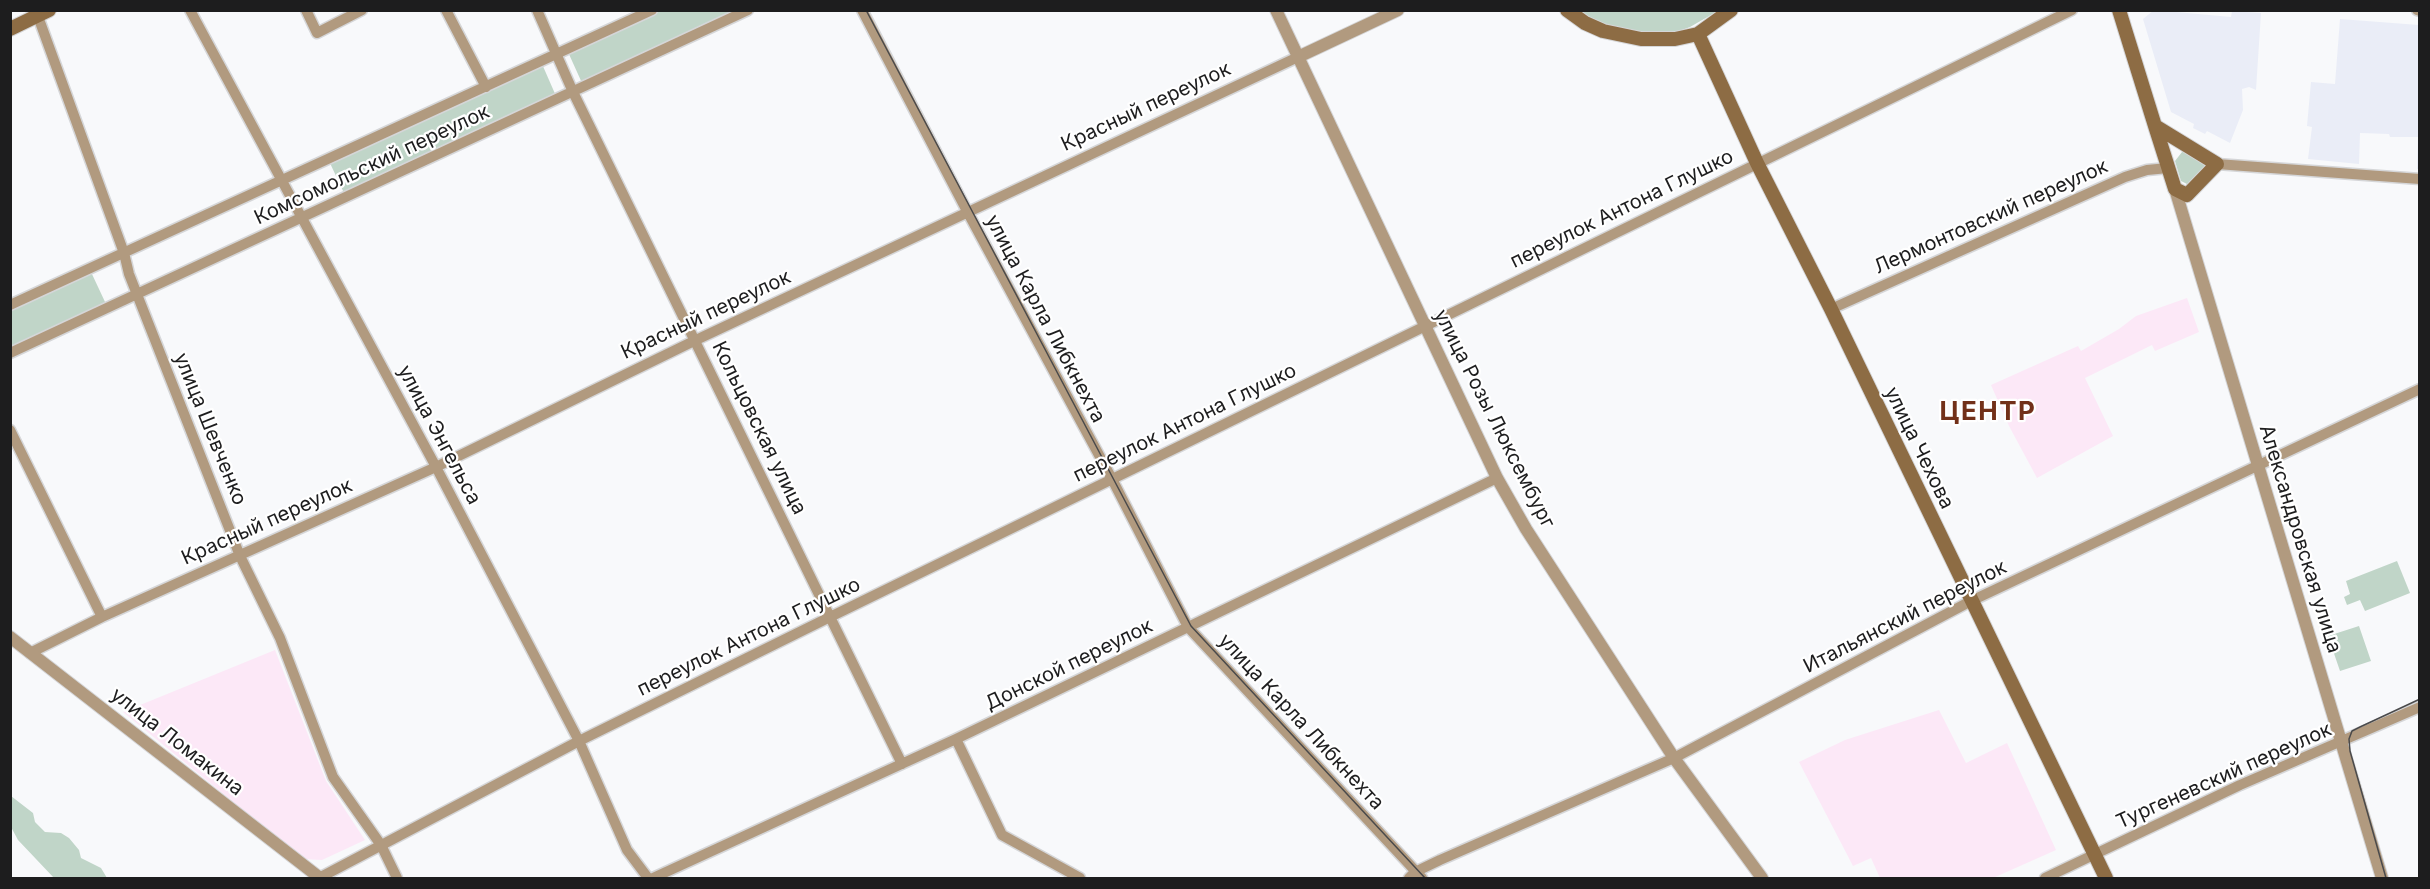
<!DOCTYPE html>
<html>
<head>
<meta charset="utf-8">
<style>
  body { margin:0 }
  #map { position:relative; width:2430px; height:889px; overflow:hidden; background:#f8f9fb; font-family:Inter,sans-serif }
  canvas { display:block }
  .frame { position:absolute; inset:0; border:12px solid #1d1d1e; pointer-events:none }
</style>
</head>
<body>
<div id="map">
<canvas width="2430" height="889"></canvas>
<div class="frame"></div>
</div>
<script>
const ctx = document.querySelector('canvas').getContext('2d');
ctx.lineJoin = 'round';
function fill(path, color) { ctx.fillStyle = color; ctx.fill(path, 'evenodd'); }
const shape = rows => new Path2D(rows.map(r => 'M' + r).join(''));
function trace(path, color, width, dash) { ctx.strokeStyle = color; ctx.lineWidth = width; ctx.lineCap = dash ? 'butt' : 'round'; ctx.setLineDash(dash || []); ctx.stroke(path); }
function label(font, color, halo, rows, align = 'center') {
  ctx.font = font + ' Inter,sans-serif'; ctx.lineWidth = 4.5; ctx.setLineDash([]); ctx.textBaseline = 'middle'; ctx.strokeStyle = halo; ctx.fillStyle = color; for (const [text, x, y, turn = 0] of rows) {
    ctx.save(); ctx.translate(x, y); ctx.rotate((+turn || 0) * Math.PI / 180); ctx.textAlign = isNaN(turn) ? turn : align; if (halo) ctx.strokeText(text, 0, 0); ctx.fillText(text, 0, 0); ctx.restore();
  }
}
fill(shape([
  [2154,10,2231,17,2232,11,2261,13,2256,90,2249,87,2242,89,2243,110,2230,143,2207,131,2205,134,2193,128,2194,124,2171,112,2143,19],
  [2340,19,2419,25,2419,169,2417,169,2418,137,2390,137,2389,134,2360,133,2359,164,2308,159,2312,127,2307,126,2311,82,2335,84]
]), '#eaedf7');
fill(shape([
  [2187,298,2199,332,2155,351,2152,345,2085,378,2113,436,2037,478,2009,426,1991,385,2078,346,2081,351,2119,329,2136,316],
  [275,650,326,781,365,840,322,860,303,859,123,712],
  [1939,710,1966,763,2007,743,2056,850,1993,878,1880,878,1871,858,1853,866,1799,762,1845,740]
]), '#fce8f7');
fill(shape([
  [657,11,741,11,582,83,568,52],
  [1573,11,1718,11,1690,27,1674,33,1626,34],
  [542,64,556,96,344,193,329,161],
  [2182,152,2187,152,2205,163,2204,168,2189,185,2181,181,2175,161],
  [91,272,106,304,11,347,10,309],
  [2397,561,2410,593,2365,611,2360,600,2347,605,2344,597,2350,594,2346,581],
  [2359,626,2371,661,2340,671,2328,636],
  [11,796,33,813,35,822,45,832,61,833,69,838,79,850,81,858,101,868,107,878,54,878,18,840,11,827]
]), '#c0d5c8');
const minor = shape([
  [190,10,436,467,579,741,627,850,648,878],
  [306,10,317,33,362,10],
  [446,10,486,87],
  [537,10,573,92,902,764],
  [862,10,968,213,1112,479,1188,627,1422,878],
  [2417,10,2420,11],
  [36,11,124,253,129,274,240,556,280,638,333,777,381,845,397,878],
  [2217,164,2420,179],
  [10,305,652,10],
  [1831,309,2125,177,2147,170,2168,168],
  [10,353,748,10],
  [10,430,102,617],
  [30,653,102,617,436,467,696,340,1298,57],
  [956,739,1002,835,1080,878],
  [319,878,579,741,830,617,2072,10],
  [653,878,956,739,1497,478],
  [1409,878,1415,872,1440,860,1674,758,1971,601,2420,389],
  [2045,878,2240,785,2420,707]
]);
const tertiary = shape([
  [1276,10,1497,478,1526,529,1674,758,1762,878],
  [1298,57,1398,10],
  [2175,189,2382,878],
  [10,637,320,878]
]);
const secondary = shape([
  [1567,10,1585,23,1603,31,1641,39,1675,39,1698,34,1731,10],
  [2119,10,2155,126,2175,189,2187,195,2217,164,2155,126],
  [10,29,49,10],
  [1698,34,1757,163,1831,309,2106,878]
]);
trace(minor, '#d5d6d8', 13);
trace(tertiary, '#d5d6d8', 14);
trace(secondary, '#d5d6d8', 16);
trace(minor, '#b19a7f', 10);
trace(tertiary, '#b19a7f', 12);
trace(secondary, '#8d6c44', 14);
trace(shape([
  [866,10,1191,626,1425,878],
  [2386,878,2350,751,2349,739,2352,731,2360,727,2420,699]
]), '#4a4a4b', 1.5);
label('20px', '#1d1d1e', '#fff', [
  ["Красный переулок",1146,107,-25],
  ["Комсомольский переулок",372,165,-25],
  ["переулок Антона Глушко",1622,209,-26],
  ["Лермонтовский переулок",1991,217,-24],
  ["Красный переулок",706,315,-25],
  ["улица Карла Либкнехта",1045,319,62],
  ["улица Розы Люксембург",1494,419,63],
  ["переулок Антона Глушко",1185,423,-26],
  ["Кольцовская улица",759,428,64],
  ["улица Шевченко",210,429,68],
  ["улица Энгельса",439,435,62],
  ["улица Чехова",1919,448,64],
  ["Красный переулок",267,522,-24],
  ["Александровская улица",2300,539,73],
  ["Итальянский переулок",1905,617,-27],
  ["переулок Антона Глушко",749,637,-26],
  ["Донской переулок",1069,665,-26],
  ["улица Карла Либкнехта",1301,722,47],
  ["улица Ломакина",177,742,38],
  ["Тургеневский переулок",2224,776,-24]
]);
ctx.letterSpacing = '1.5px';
label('bold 26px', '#723019', '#fff', [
  ["ЦЕНТР",1988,412]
]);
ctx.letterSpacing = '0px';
</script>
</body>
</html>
